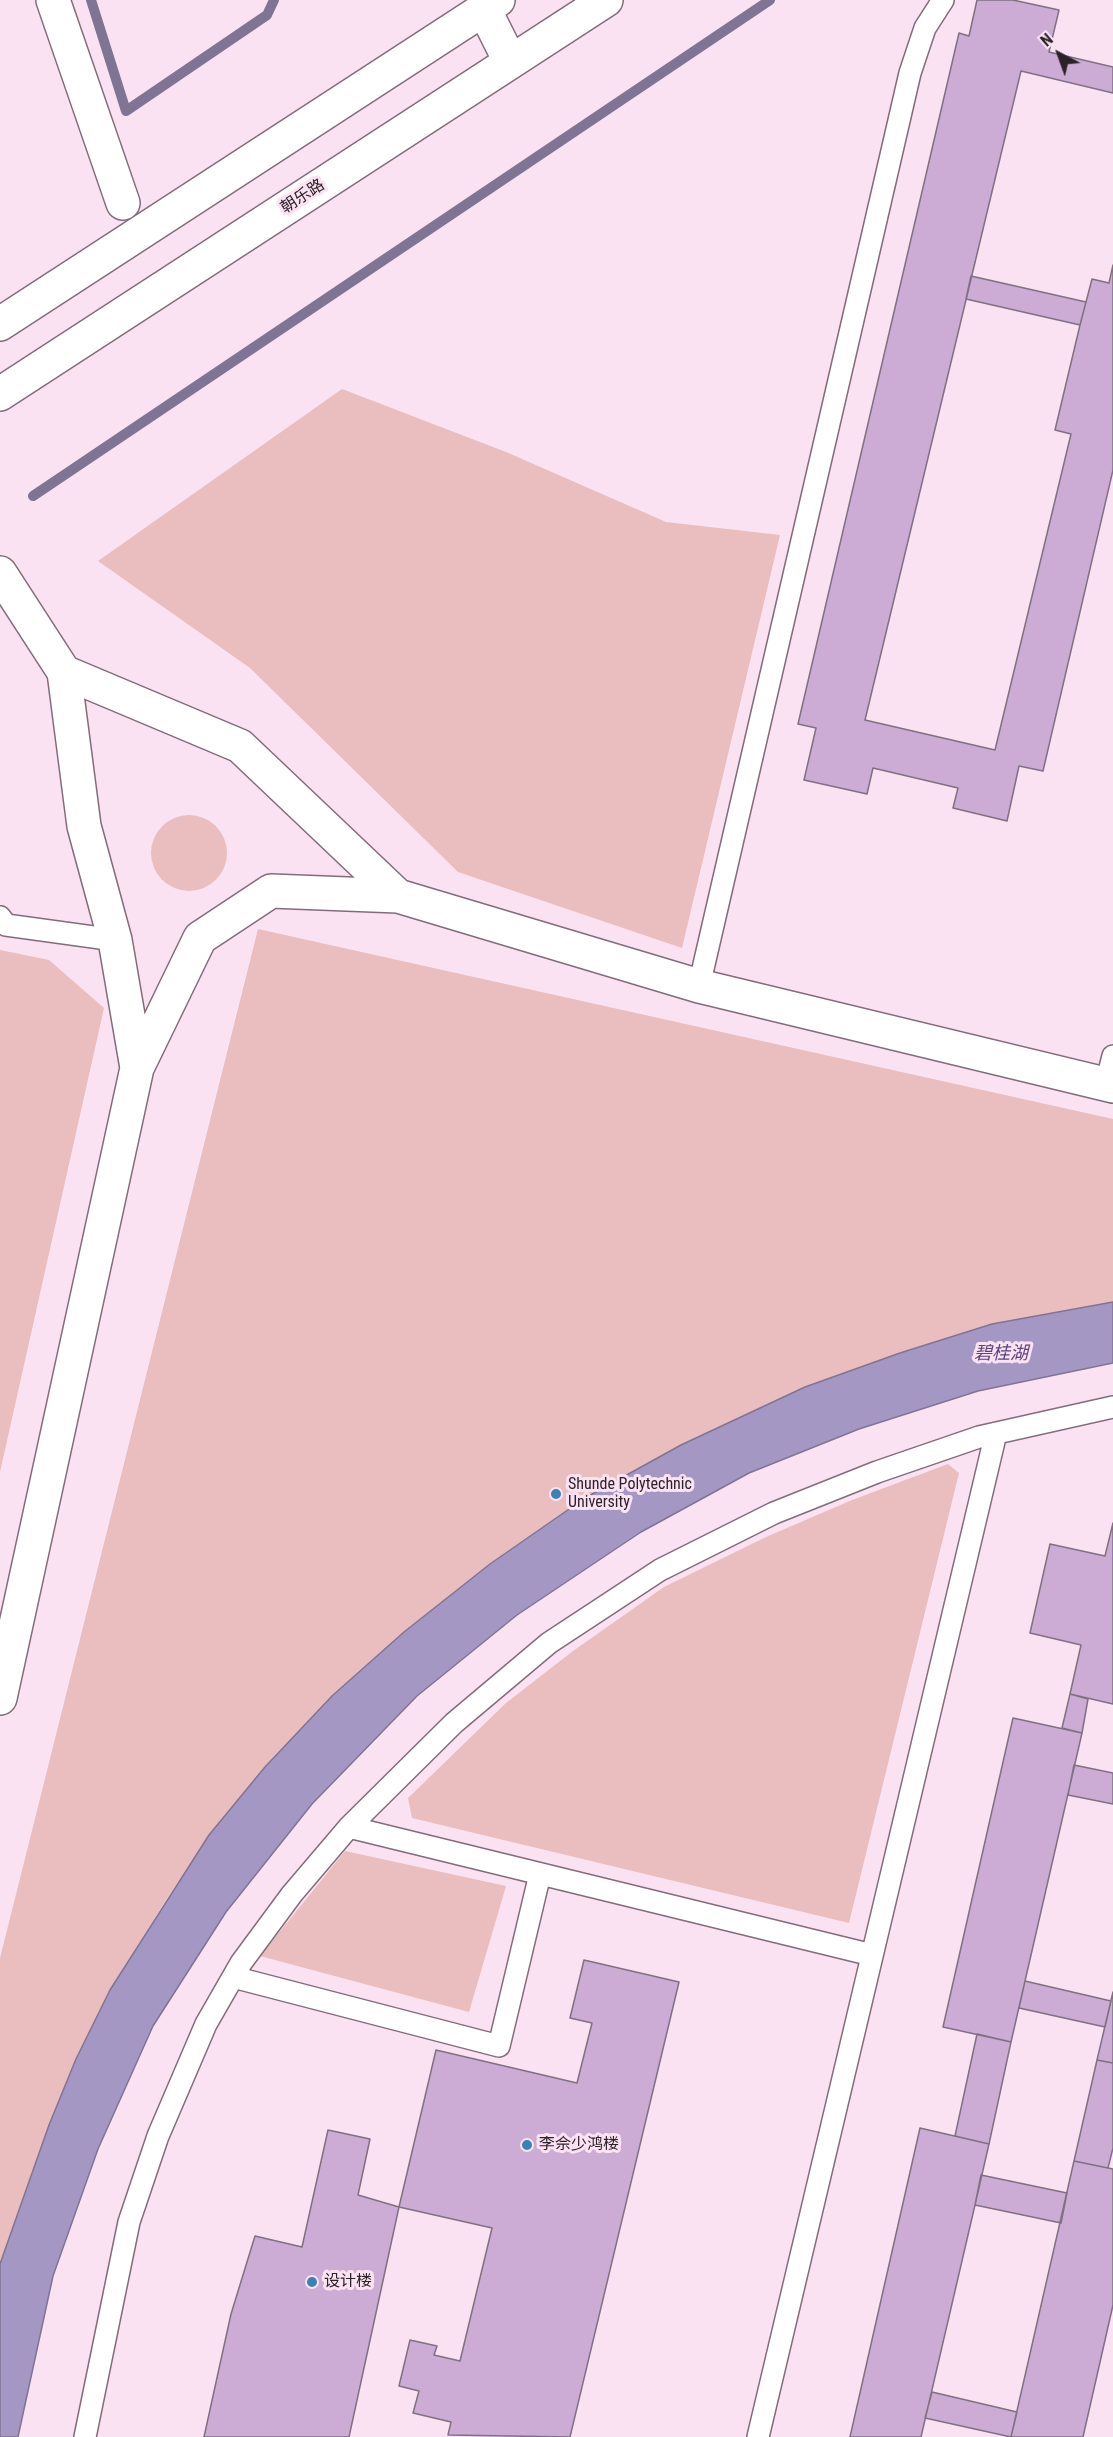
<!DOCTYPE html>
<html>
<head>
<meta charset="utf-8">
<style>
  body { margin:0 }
  #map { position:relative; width:1113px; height:2437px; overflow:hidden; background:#fbe2f2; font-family:"Roboto Condensed",sans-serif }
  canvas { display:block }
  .north { position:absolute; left:1029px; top:24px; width:60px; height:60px; -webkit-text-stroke:4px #fbe2f2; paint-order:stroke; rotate:319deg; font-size:16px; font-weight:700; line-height:24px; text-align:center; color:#2b2228 }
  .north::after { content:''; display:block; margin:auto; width:21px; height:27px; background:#2b2228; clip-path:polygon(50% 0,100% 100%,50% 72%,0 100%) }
</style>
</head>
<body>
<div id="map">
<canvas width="1113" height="2437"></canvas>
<div class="north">N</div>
</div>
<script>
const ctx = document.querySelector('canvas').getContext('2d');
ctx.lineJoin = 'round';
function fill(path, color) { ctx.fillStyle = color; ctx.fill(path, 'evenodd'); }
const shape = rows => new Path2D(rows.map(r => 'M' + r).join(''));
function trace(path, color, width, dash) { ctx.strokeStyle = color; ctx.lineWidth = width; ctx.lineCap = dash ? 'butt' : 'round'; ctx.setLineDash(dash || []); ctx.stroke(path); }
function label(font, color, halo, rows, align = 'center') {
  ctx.font = font + ' "Roboto Condensed","Noto Sans SC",sans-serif'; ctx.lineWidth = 6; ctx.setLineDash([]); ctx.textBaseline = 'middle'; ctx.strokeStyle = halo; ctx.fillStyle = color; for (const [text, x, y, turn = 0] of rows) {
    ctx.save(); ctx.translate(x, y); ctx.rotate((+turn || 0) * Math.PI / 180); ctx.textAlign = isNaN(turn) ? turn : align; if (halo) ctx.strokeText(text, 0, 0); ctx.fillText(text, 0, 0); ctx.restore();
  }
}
fill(shape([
  [342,389,506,452,666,522,780,535,682,948,458,872,250,668,98,561],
  '151 853a38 38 0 1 1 76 0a38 38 0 1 1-76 0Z',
  [258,929,1113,1119,1113,1302,993,1324,900,1353,805,1387,681,1445,585,1498,490,1564,404,1632,332,1696,265,1767,209,1835,164,1903,110,1990,77,2059,49,2125,0,2264,0,1958],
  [0,950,49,960,104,1008,0,1472],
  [948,1464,959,1473,849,1923,412,1818,408,1798,506,1703,573,1651,664,1587,766,1537,852,1500],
  [345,1851,506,1886,469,2012,260,1956]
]), '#eabdbe');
const water = shape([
  [1113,1302,1113,1363,978,1391,859,1429,749,1473,641,1532,517,1615,417,1696,312,1804,226,1912,153,2026,98,2149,53,2276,18,2437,0,2437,0,2264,49,2125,76,2059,110,1990,209,1835,265,1767,332,1696,404,1632,490,1564,585,1498,681,1445,805,1387,900,1353,992,1324,1113,1302]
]);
fill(water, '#a597c3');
trace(water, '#807494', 1.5);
trace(shape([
  [91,0,126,111,267,15,274,0],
  [33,496,770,0]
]), '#807494', 10);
const building = shape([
  [977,0,1013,0,1059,10,1049,52,1113,67,1113,93,1021,71,865,720,995,750,1071,434,1055,430,1080,325,1092,279,1109,283,1113,265,1113,470,1043,771,1019,766,1007,821,953,808,958,788,873,768,867,794,804,780,816,728,798,724,959,33,969,36,977,0],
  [971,276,1086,302,1080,325,966,299,971,276],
  [1113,1523,1113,1704,1070,1694,1081,1645,1030,1633,1050,1544,1105,1556,1113,1523],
  [1070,1694,1088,1699,1082,1733,1062,1728,1070,1694],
  [1013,1718,1082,1733,1011,2042,943,2027,1013,1718],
  [1074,1765,1113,1773,1113,1804,1068,1795,1074,1765],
  [584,1960,679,1982,570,2437,448,2435,451,2422,413,2413,419,2391,399,2386,410,2340,437,2346,434,2355,460,2361,492,2228,399,2207,436,2050,577,2083,592,2023,570,2018,584,1960],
  [1025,1981,1111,2001,1105,2027,1019,2008,1025,1981],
  [1113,1992,1113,2063,1097,2060,1113,1992],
  [977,2034,1011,2042,989,2144,955,2136,977,2034],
  [1097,2060,1113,2063,1113,2148,1108,2168,1074,2161,1097,2060],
  [920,2128,989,2144,975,2205,921,2437,850,2437,920,2128],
  [328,2130,370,2139,358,2195,399,2207,349,2437,204,2437,231,2314,255,2236,302,2247,328,2130],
  [1074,2161,1113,2169,1113,2305,1083,2437,1011,2437,1074,2161],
  [981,2175,1067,2193,1061,2223,975,2205,981,2175],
  [932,2392,1017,2412,1011,2437,925,2418,932,2392]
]);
fill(building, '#ccacd4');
trace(building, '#7f7083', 1.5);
const service = shape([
  [0,917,6,925,115,940],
  [699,986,910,73,925,28,943,0],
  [1106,1084,1113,1056],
  [349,1827,872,1955],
  [233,1977,499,2046,540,1874],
  [85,2437,129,2222,158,2136,206,2024,241,1963,292,1894,349,1827,454,1723,549,1643,660,1570,774,1513,877,1472,979,1437,1113,1407],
  [758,2437,996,1433]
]);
const minor = shape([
  [53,0,123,203],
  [0,573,64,672],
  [137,1068,115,940,84,826,64,672,240,746,398,896],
  [0,1698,137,1068,200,938,271,891,398,896,699,986,1113,1086]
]);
const tertiary = shape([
  [484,9,510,61],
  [0,324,498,0],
  [0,394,606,0]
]);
trace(service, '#826c7b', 24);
trace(minor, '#826c7b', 36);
trace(tertiary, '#826c7b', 36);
trace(service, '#fff', 21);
trace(minor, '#fff', 33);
trace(tertiary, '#fff', 33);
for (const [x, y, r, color] of [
  [556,1494,6,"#3883b6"],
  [527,2145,6,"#3883b6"],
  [312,2282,6,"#3883b6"]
]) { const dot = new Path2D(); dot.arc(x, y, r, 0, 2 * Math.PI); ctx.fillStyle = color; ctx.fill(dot); trace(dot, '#fbe2f2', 2); }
label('16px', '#2b2228', '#fbe2f2', [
  ["朝乐路",303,197,-33]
]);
label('16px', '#2b2228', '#fbe2f2', [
  ["Shunde Polytechnic",568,1485],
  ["University",568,1503],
  ["李佘少鸿楼",539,2145],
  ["设计楼",324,2282]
], 'left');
label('italic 18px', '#59437d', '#fbe2f2', [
  ["碧桂湖",1001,1354]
]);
</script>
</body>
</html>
